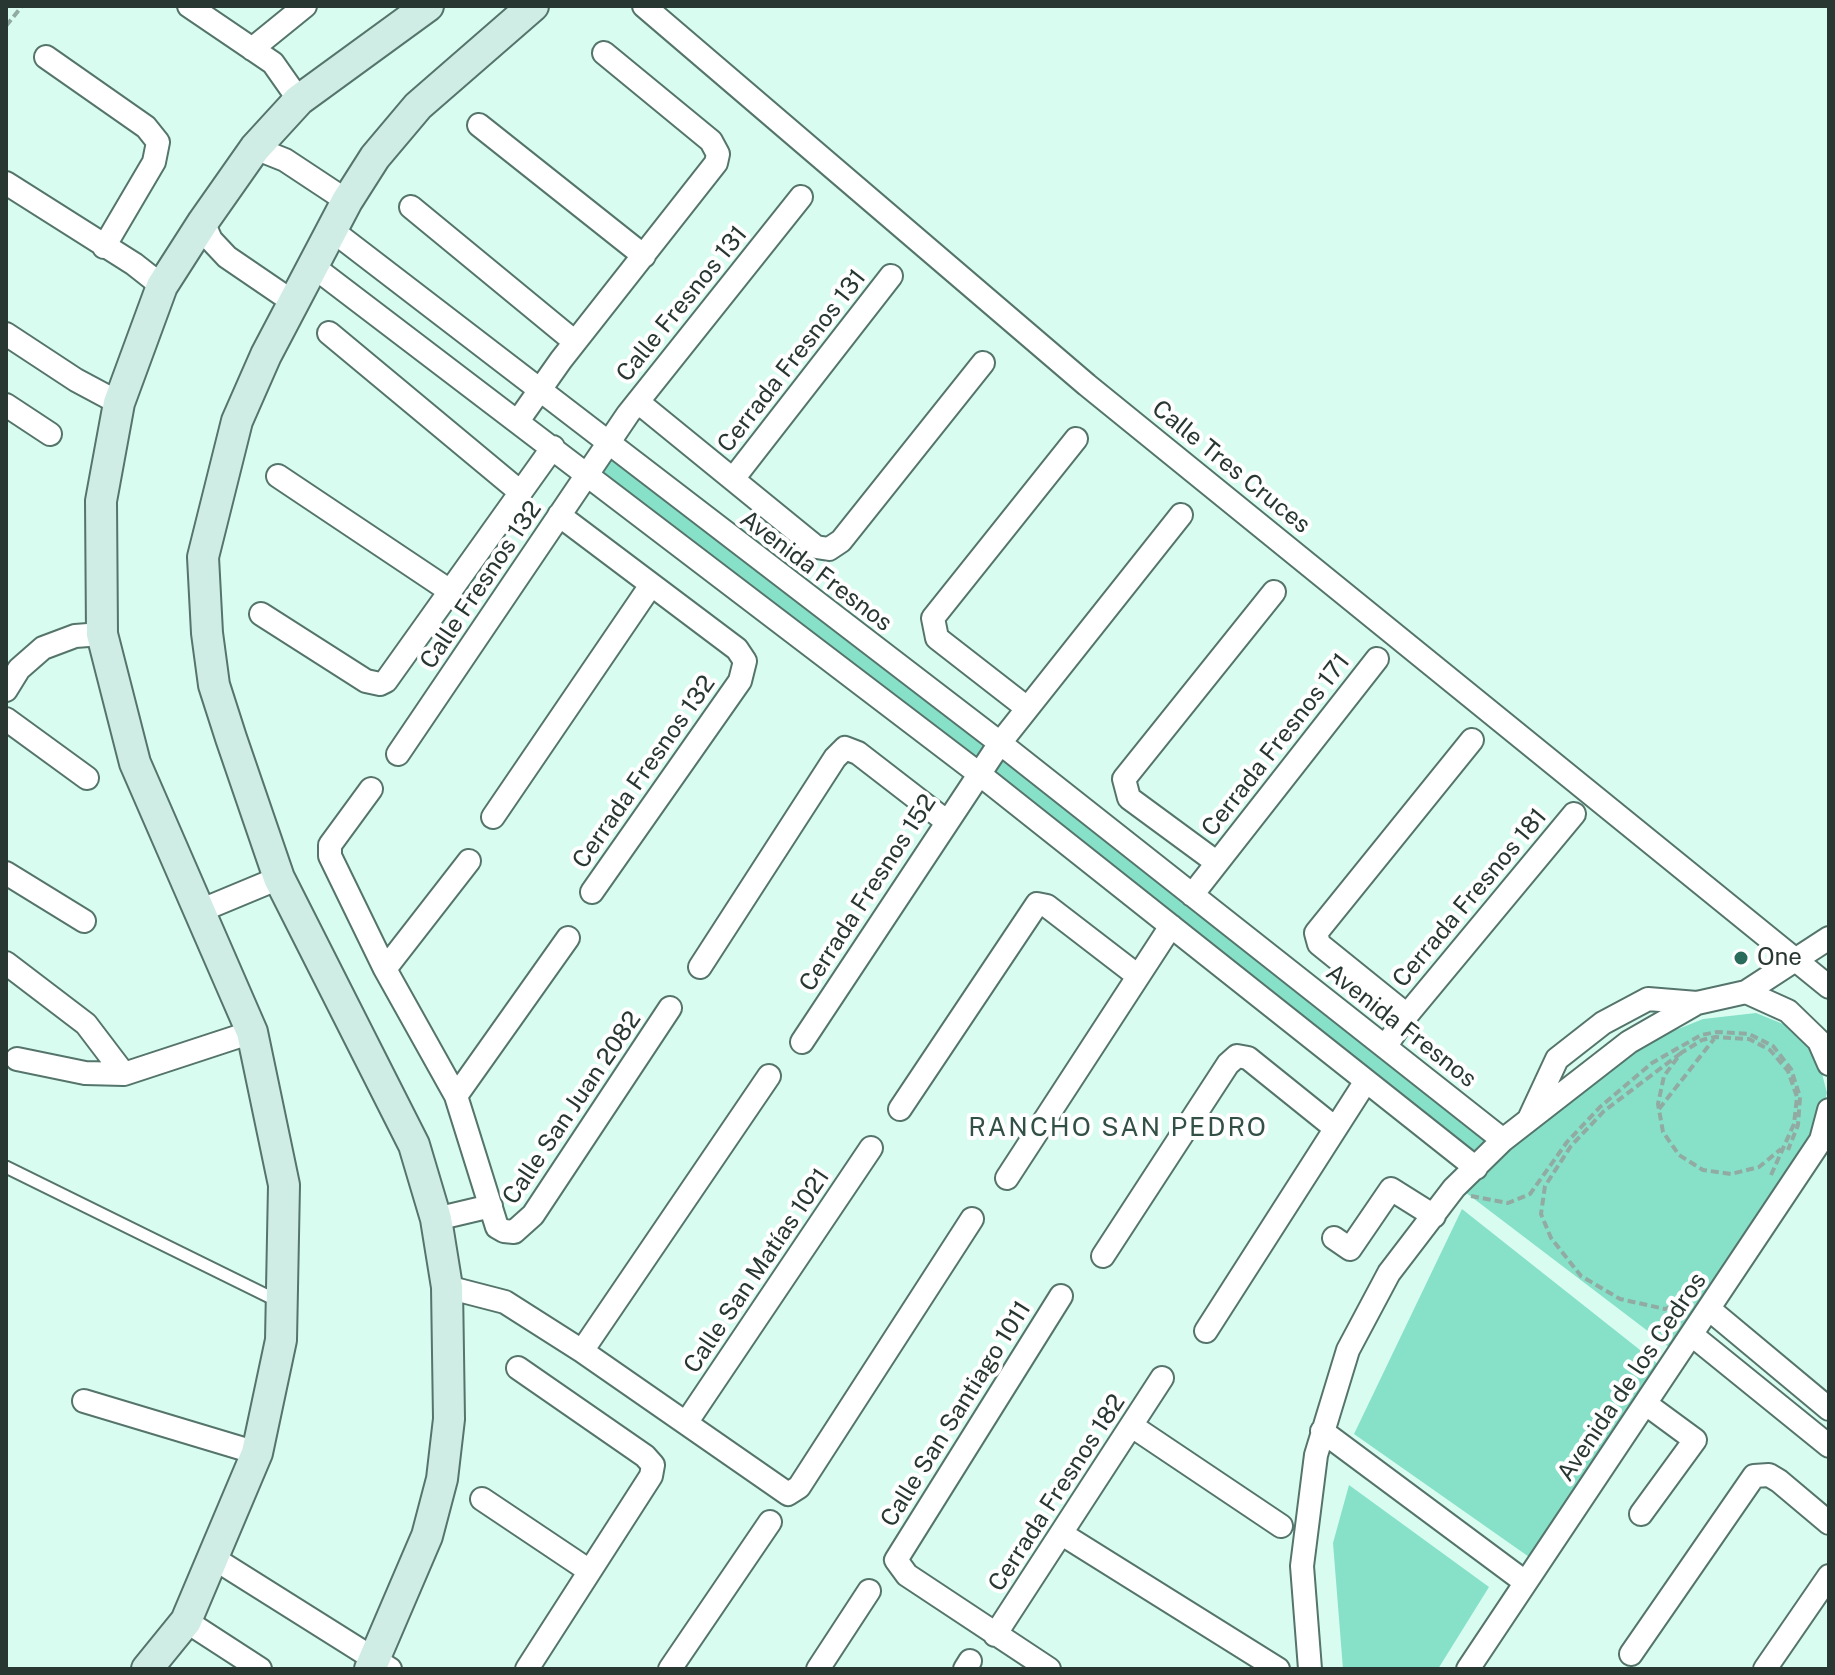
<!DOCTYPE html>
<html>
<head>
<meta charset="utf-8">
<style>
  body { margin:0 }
  #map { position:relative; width:1835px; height:1675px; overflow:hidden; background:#d9fcf1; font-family:"Public Sans",sans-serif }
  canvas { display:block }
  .frame { position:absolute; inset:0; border:8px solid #293733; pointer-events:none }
</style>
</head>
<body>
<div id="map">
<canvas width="1835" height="1675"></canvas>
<div class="frame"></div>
</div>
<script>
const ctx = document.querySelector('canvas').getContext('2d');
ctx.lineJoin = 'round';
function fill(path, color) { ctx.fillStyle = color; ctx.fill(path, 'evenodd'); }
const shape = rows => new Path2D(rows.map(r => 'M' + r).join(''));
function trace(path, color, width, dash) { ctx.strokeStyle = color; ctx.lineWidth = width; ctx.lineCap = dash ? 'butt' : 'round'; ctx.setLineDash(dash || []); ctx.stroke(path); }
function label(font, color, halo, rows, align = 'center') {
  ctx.font = font + ' "Public Sans",sans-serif'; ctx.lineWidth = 8; ctx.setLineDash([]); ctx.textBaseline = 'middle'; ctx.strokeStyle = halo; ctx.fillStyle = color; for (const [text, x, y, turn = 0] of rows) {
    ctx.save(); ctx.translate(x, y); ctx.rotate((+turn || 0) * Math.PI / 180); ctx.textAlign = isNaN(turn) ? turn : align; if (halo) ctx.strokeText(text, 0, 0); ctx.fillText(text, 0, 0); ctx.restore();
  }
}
fill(shape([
  [606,444,1503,1140,1476,1168,586,474],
  [1756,1013,1798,1030,1818,1058,1827,1093,1814,1138,1678,1354,1465,1192,1484,1167,1631,1048,1703,1019],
  [1462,1209,1659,1365,1532,1559,1354,1434],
  [1349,1485,1489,1587,1438,1669,1343,1669,1333,1543]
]), '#86e1c8');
const lane = shape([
  [6,1167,278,1301]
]);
const street = shape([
  [189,6,273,63,299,100],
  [644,6,1087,385,1829,987],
  [252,49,305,6],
  [46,57,146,127,158,142,154,162,104,247],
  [479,125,644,256],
  [255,148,285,160,347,201],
  [6,183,134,264,162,286],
  [411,207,575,342],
  [203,222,211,240,227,257,293,302],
  [333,231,1000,743,1503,1140],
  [314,267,978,773,1476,1168],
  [329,333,519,491],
  [6,334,76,380,119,403],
  [638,402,816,547,829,549,841,541,983,363],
  [6,405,50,434],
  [518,421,561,360,716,163,718,154,711,141,604,53],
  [278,476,450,591],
  [733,479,891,276],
  [559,515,737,649,745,661,740,681,592,892],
  [261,614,366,681,380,684,386,681,553,447],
  [6,690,19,669,43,648,75,636,102,634],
  [1027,708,937,638,933,618,1076,439],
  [6,719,87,778],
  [398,754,628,414,801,197],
  [371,789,330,845,330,856,385,969,456,1096,497,1227,504,1231,514,1232,533,1215,670,1008],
  [493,817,651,585],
  [1216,862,1129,798,1124,779,1274,592],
  [6,873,84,921],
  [1192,895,1377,659],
  [202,910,279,878],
  [6,963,86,1024,124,1074],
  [700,967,835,758,845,748,858,753,946,821],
  [385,969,469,861],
  [1746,992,1788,1011,1819,1041,1829,1064],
  [1407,1015,1319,944,1316,933,1472,740],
  [802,1042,1000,743,1181,515],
  [1385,1047,1407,1015,1574,814],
  [17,1059,85,1073,124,1074,252,1032],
  [456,1096,568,938],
  [900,1109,1037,904,1047,906,1138,976],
  [1530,1117,1557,1059,1603,1023,1648,999,1697,1003],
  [1007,1178,1171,926],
  [436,1219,491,1206],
  [1334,1238,1350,1249,1391,1189,1434,1216],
  [1103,1256,1228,1064,1237,1056,1248,1058,1335,1128],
  [447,1287,505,1302,582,1351,788,1494,799,1487,972,1219],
  [1709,1309,1829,1409],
  [1206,1331,1366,1081],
  [1692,1335,1829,1446],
  [582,1351,769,1076],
  [518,1368,645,1456,653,1465,651,1476,527,1669],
  [84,1401,257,1453],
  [686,1423,871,1148],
  [1132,1426,1281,1526],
  [1322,1431,1525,1582],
  [482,1499,588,1570],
  [1641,1514,1695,1440,1646,1404],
  [1062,1534,1278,1669],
  [215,1559,390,1669],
  [186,1621,260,1669],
  [995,1635,1162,1378],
  [1631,1654,1754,1476,1769,1475,1779,1481,1829,1523],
  [670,1669,770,1522],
  [818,1669,869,1591],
  [965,1669,970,1661],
  [1049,1669,907,1575,896,1560,1061,1296],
  [1310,1669,1302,1566,1316,1455,1348,1350,1389,1273,1454,1188,1503,1140,1629,1042,1697,1003,1746,992,1829,938],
  [1468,1669,1821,1140,1829,1110],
  [1765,1669,1829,1576]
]);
const secondary = shape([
  [147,1669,186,1621,257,1453,281,1340,284,1185,252,1032,135,763,102,634,101,501,119,403,162,286,203,222,255,148,299,100,428,6],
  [370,1669,427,1536,442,1479,449,1419,447,1287,436,1219,414,1145,279,878,231,738,214,685,207,633,203,557,237,421,266,355,347,201,375,157,418,106,533,6]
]);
trace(lane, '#55746b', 15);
trace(street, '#55746b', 26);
trace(secondary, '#55746b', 34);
trace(shape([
  [6,26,22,6],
  [1681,1053,1604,1111,1571,1146,1545,1186,1541,1214,1551,1238,1581,1276,1620,1299,1665,1309,1686,1301],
  [1659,1109,1714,1039],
  [1771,1175,1794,1124,1797,1097,1788,1071,1770,1050,1749,1039,1715,1037,1702,1040,1681,1053,1664,1076,1658,1104,1663,1132,1679,1155,1703,1170,1731,1174,1759,1167,1781,1149],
  [1471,1196,1508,1203,1530,1194,1567,1142,1600,1107,1652,1063,1701,1035,1717,1032,1749,1034,1773,1046,1791,1069,1800,1097,1798,1125,1788,1150]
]), '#91aba3', 4, [8, 4]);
trace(lane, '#fff', 11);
trace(street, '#fff', 22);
trace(secondary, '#cfece5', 30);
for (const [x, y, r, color] of [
  [1741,958,8,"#2a6c5b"]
]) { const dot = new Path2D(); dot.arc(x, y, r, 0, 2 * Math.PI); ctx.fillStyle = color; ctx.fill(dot); trace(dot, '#fff', 3); }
label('24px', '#293733', '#fff', [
  ["Calle Fresnos 131",682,304,-51],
  ["Cerrada Fresnos 131",792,361,-52],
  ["Calle Tres Cruces",1231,467,39],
  ["Avenida Fresnos",816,571,37],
  ["Calle Fresnos 132",481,585,-56],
  ["Cerrada Fresnos 171",1276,745,-52],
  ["Cerrada Fresnos 132",644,772,-55],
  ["Cerrada Fresnos 152",868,893,-57],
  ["Cerrada Fresnos 181",1470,898,-50],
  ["Avenida Fresnos",1401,1026,38],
  ["Calle San Juan 2082",572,1108,-56],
  ["Calle San Matías 1021",757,1271,-56],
  ["Avenida de los Cedros",1632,1377,-56],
  ["Calle San Santiago 1011",956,1414,-58],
  ["Cerrada Fresnos 182",1057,1493,-57]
]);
label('24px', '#293733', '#fff', [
  ["One",1757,958]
], 'left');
ctx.letterSpacing = '2px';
label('26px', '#325047', '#fff', [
  ["RANCHO SAN PEDRO",1118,1128]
]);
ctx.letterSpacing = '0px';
</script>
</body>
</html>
